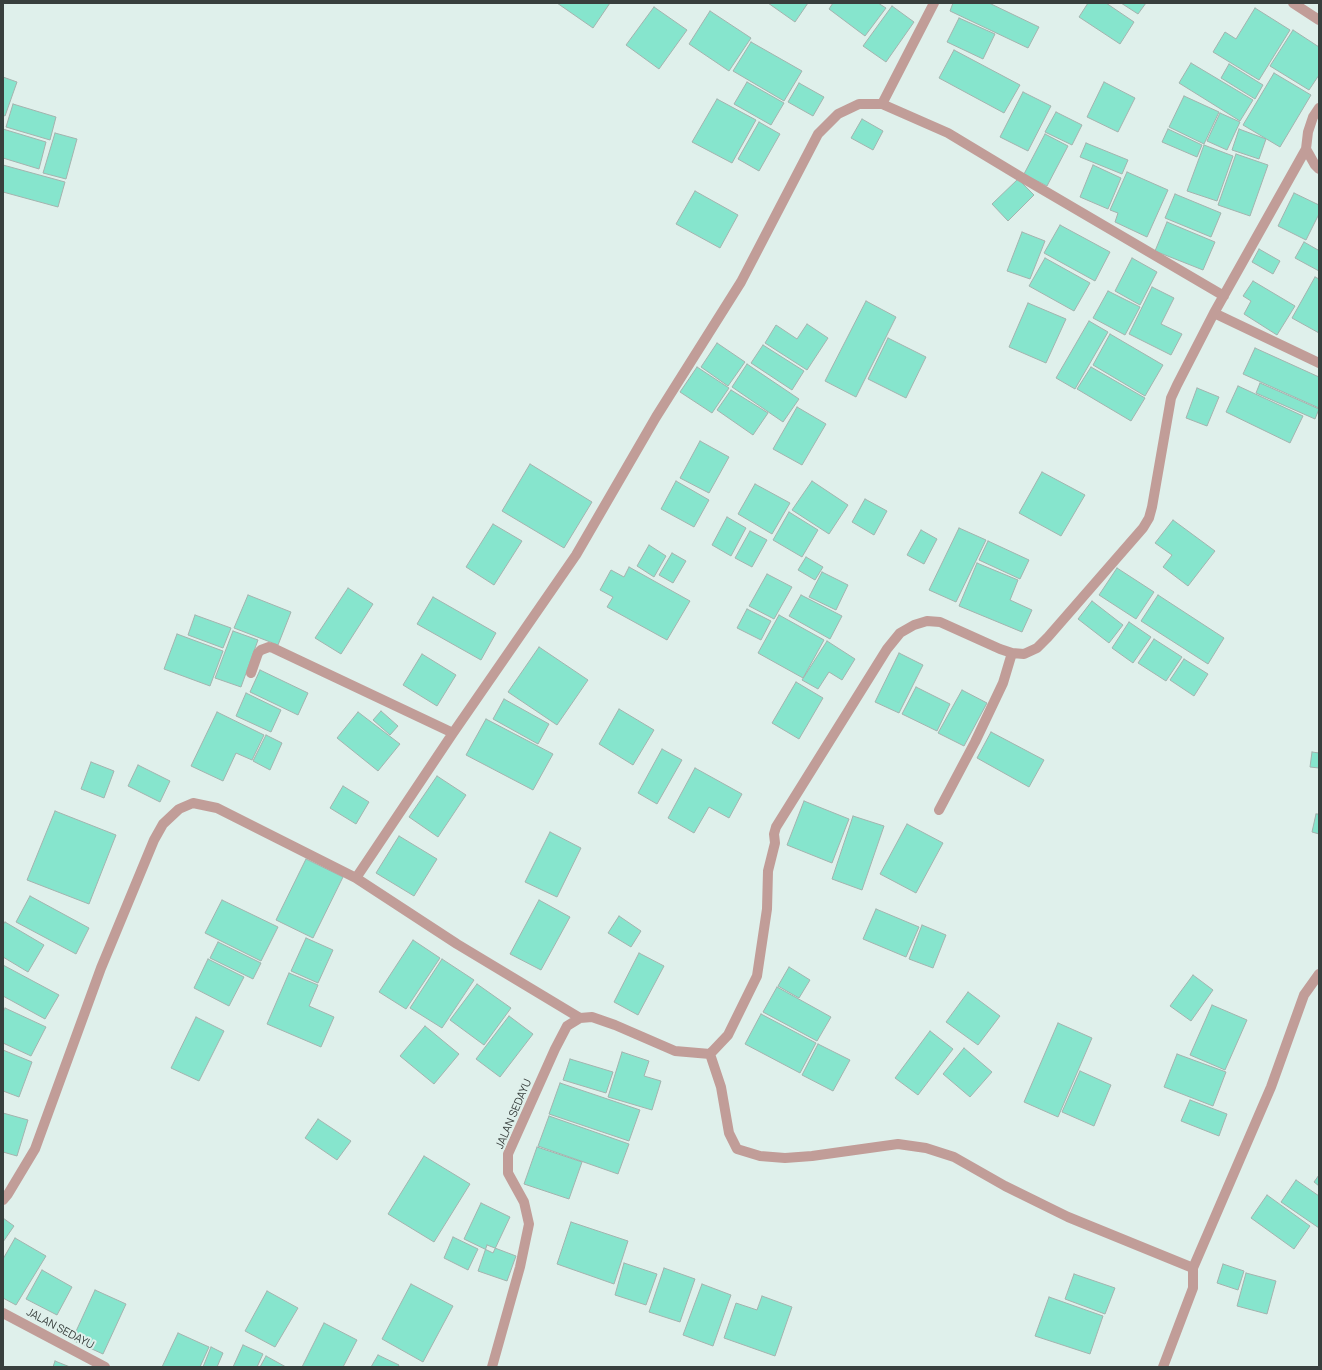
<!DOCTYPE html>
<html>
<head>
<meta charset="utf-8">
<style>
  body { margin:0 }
  #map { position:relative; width:1322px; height:1370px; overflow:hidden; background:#dff0eb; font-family:Manrope,sans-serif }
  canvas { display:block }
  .frame { position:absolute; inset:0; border:4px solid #383f3d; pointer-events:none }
</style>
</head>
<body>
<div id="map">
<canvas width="1322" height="1370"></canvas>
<div class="frame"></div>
</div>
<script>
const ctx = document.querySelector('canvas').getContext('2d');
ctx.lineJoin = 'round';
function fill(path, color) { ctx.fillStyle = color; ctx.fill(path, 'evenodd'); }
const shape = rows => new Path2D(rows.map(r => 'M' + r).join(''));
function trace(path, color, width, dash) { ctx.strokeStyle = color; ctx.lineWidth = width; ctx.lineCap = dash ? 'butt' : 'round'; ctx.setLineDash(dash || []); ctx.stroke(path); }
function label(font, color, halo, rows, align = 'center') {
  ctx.font = font + ' Manrope,sans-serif'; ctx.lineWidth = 4; ctx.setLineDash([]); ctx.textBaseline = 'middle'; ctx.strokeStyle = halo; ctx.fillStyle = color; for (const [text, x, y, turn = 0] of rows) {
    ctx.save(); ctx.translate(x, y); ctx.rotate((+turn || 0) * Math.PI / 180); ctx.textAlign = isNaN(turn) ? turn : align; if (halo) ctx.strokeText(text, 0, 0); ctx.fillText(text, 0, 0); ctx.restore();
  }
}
const building = shape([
  [557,3,610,3,593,28,557,3],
  [768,3,808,3,795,22,768,3],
  [833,3,878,3,886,8,865,36,829,9,833,3],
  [953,3,989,3,1039,27,1028,48,950,11,953,3],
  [1088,3,1106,3,1134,22,1120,44,1079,17,1088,3],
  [1121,3,1146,3,1138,14,1121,3],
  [892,6,914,22,886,62,863,46,892,6],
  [654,7,687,30,659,69,626,45,654,7],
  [1255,8,1290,30,1259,80,1213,52,1225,32,1236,39,1255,8],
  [710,11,751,38,729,71,689,44,710,11],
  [959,18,995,34,983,59,947,42,959,18],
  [1293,30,1319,47,1319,75,1309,90,1270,66,1293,30],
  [751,42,802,71,784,101,733,71,751,42],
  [954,50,1020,85,1004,113,939,78,954,50],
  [1191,63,1253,100,1240,121,1179,83,1191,63],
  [1229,64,1263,85,1255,99,1221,78,1229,64],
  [1274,73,1311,95,1280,147,1243,125,1274,73],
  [3,77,17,82,5,116,3,115,3,77],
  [747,82,784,103,771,125,734,104,747,82],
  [1104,82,1135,98,1118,132,1087,117,1104,82],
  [799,83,824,97,813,116,788,102,799,83],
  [1023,92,1051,106,1028,151,1000,137,1023,92],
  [1184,96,1219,112,1204,144,1169,127,1184,96],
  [717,99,756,120,732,163,692,142,717,99],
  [13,104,56,117,50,140,6,127,13,104],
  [1056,112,1082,125,1072,145,1045,132,1056,112],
  [1220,113,1240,122,1227,150,1207,141,1220,113],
  [862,119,883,131,873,150,851,138,862,119],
  [759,122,780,134,759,171,738,159,759,122],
  [3,129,46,142,39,169,3,158,3,129],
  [1168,129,1202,145,1197,157,1162,142,1168,129],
  [1239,129,1266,139,1259,159,1232,150,1239,129],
  [55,133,77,139,66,179,43,173,55,133],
  [1045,134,1068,146,1047,186,1024,174,1045,134],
  [1086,143,1128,160,1122,174,1080,157,1086,143],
  [1204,145,1233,156,1217,201,1187,191,1204,145],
  [1236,154,1268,165,1250,216,1218,205,1236,154],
  [3,165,65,182,58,207,3,192,3,165],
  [1093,165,1121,178,1108,209,1080,197,1093,165],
  [1127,172,1168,190,1147,237,1115,222,1118,213,1110,210,1127,172],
  [1018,179,1034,195,1008,221,992,204,1018,179],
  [695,191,738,215,720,248,676,224,695,191],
  [1294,193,1319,205,1319,214,1306,240,1278,226,1294,193],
  [1175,194,1221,213,1211,237,1165,218,1175,194],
  [1167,222,1215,242,1203,270,1155,251,1167,222],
  [1060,225,1110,252,1095,281,1044,253,1060,225],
  [1022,232,1045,241,1030,279,1007,271,1022,232],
  [1304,242,1318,250,1319,248,1319,271,1295,258,1304,242],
  [1259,249,1280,261,1273,274,1252,262,1259,249],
  [1045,258,1090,283,1074,311,1029,286,1045,258],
  [1132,258,1157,272,1140,305,1115,291,1132,258],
  [1315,277,1319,279,1319,333,1292,318,1315,277],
  [1253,281,1295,306,1277,335,1244,314,1251,301,1243,296,1253,281],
  [1152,287,1174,298,1161,324,1182,334,1171,355,1129,334,1152,287],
  [1108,291,1140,307,1125,335,1093,318,1108,291],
  [866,301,896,317,856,397,825,381,866,301],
  [1028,303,1066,319,1046,363,1009,347,1028,303],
  [1089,321,1108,332,1075,389,1056,378,1089,321],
  [807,324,828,338,807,370,765,343,776,325,797,339,807,324],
  [1110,334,1163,365,1145,396,1093,365,1110,334],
  [888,338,926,357,906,398,868,379,888,338],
  [717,343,745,362,728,386,701,367,717,343],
  [763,345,804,371,792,390,751,363,763,345],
  [1255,348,1319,377,1319,408,1243,374,1255,348],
  [747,364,799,399,783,422,732,387,747,364],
  [697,367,729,388,712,413,680,392,697,367],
  [1091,367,1145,398,1131,421,1077,389,1091,367],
  [1260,383,1319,409,1315,419,1256,393,1260,383],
  [1238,386,1303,416,1290,443,1226,412,1238,386],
  [1197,388,1219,397,1207,426,1186,418,1197,388],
  [731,390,768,413,753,435,717,410,731,390],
  [797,407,826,424,802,465,773,449,797,407],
  [700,441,729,457,709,493,680,478,700,441],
  [530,464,592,502,564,548,502,511,530,464],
  [1042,472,1085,495,1061,536,1019,513,1042,472],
  [676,481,709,500,694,527,661,509,676,481],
  [812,481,848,505,829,534,792,510,812,481],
  [755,484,790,503,772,534,738,514,755,484],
  [865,499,887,511,874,535,852,522,865,499],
  [789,512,818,530,802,557,773,540,789,512],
  [727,517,746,528,731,556,712,545,727,517],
  [1173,520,1215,551,1188,586,1163,567,1172,555,1155,543,1173,520],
  [493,524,522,541,494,585,466,567,493,524],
  [959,528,986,540,956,602,929,590,959,528],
  [921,530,937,539,924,564,907,555,921,530],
  [750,531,767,540,752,567,735,558,750,531],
  [988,541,1029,560,1020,579,979,560,988,541],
  [649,545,666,556,654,577,637,566,649,545],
  [672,553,686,561,673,583,659,575,672,553],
  [806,557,823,567,815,580,798,570,806,557],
  [977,563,1018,580,1010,600,1032,610,1022,632,959,606,977,563],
  [629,567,690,601,667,640,607,607,613,597,600,590,611,570,624,577,629,567],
  [1117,568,1154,592,1136,619,1099,595,1117,568],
  [822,572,848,585,836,610,809,597,822,572],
  [767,574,792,587,774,619,749,606,767,574],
  [348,588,373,604,341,654,315,638,348,588],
  [248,595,291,612,278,645,234,628,248,595],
  [801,595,842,616,830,639,789,616,801,595],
  [1158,595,1224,638,1208,664,1141,621,1158,595],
  [433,597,496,633,481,660,417,624,433,597],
  [1092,601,1123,625,1109,643,1078,619,1092,601],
  [747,609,771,621,761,640,737,628,747,609],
  [195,615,231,628,223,648,188,635,195,615],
  [779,615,824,640,803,678,758,653,779,615],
  [1129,622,1151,637,1133,663,1112,648,1129,622],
  [233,631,258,640,241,687,215,678,233,631],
  [177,634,223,651,210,686,164,669,177,634],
  [1154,639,1182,657,1166,681,1138,663,1154,639],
  [827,641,855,659,842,680,829,672,818,689,802,680,827,641],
  [539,647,588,680,557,725,508,692,539,647],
  [899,653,923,665,899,713,875,702,899,653],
  [422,654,456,675,437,706,403,685,422,654],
  [1184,659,1208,674,1194,696,1170,680,1184,659],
  [260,670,308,693,298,715,250,692,260,670],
  [796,682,823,698,799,739,772,723,796,682],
  [916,687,950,704,937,731,902,714,916,687],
  [962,690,987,703,964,746,938,733,962,690],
  [246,693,281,710,271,732,236,716,246,693],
  [504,699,549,724,538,744,493,719,504,699],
  [619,709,654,730,633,765,599,744,619,709],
  [381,711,398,726,390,735,373,720,381,711],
  [217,712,264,735,252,760,236,753,223,781,191,766,217,712],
  [358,712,400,744,378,771,337,738,358,712],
  [486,719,553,754,533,790,466,755,486,719],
  [991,732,1044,760,1029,787,977,758,991,732],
  [266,735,282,743,270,770,253,761,266,735],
  [662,749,682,760,657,804,638,793,662,749],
  [1312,752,1319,753,1319,768,1310,767,1312,752],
  [91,762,114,771,104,798,81,789,91,762],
  [138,765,170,781,160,802,128,786,138,765],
  [695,768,742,794,729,818,709,807,694,833,668,818,695,768],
  [437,776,466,795,438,837,409,817,437,776],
  [343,786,369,802,356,824,330,808,343,786],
  [804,801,849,819,832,863,787,845,804,801],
  [55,811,116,835,89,904,27,880,55,811],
  [1316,814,1319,814,1319,834,1312,832,1316,814],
  [853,816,884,826,862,890,832,879,853,816],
  [907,824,943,843,916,893,880,874,907,824],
  [550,832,581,848,557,897,525,882,550,832],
  [399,836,437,859,414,896,376,873,399,836],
  [306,859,343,877,313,938,276,920,306,859],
  [30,896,89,928,76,954,16,922,30,896],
  [222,900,278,927,261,961,205,933,222,900],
  [539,900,570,917,541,970,510,954,539,900],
  [876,909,919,927,906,957,863,939,876,909],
  [619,916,641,931,631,947,608,933,619,916],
  [5,922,44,945,28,972,3,957,3,925,5,922],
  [922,925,946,935,933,968,909,959,922,925],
  [306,938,333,950,318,983,291,971,306,938],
  [413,940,440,958,406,1009,379,992,413,940],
  [218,942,261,963,253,979,210,958,218,942],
  [639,953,664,966,638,1015,614,1002,639,953],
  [208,959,244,977,229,1006,194,988,208,959],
  [442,959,474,980,442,1028,410,1008,442,959],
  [3,965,59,995,45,1019,3,996,3,965],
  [789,967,810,980,799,998,778,986,789,967],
  [289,973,318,985,309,1006,334,1017,321,1047,267,1024,289,973],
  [1193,975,1213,990,1191,1021,1170,1006,1193,975],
  [477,984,511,1008,484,1045,450,1020,477,984],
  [777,987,831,1017,817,1041,763,1012,777,987],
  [968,992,1000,1016,978,1045,946,1022,968,992],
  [1212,1005,1247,1020,1225,1070,1190,1055,1212,1005],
  [5,1008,46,1027,31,1056,3,1043,3,1012,5,1008],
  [761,1014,816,1043,800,1073,745,1044,761,1014],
  [509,1016,533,1034,500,1077,476,1059,509,1016],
  [196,1017,224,1031,199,1081,171,1068,196,1017],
  [1058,1023,1092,1038,1058,1117,1024,1102,1058,1023],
  [425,1026,459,1054,434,1084,400,1056,425,1026],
  [930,1031,953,1049,918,1095,895,1078,930,1031],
  [818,1044,850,1060,833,1091,802,1075,818,1044],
  [964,1048,992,1072,970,1097,943,1074,964,1048],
  [3,1050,32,1062,19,1097,3,1091,3,1050],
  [622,1052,649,1061,644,1076,661,1081,652,1110,608,1097,622,1052],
  [1177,1054,1226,1072,1213,1106,1164,1087,1177,1054],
  [570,1059,613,1072,606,1093,563,1080,570,1059],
  [1080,1071,1111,1085,1094,1126,1062,1112,1080,1071],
  [560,1083,640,1110,629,1141,549,1114,560,1083],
  [1190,1100,1227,1114,1219,1136,1181,1121,1190,1100],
  [3,1113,28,1120,17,1156,3,1152,3,1113],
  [549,1116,629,1144,618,1174,538,1146,549,1116],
  [318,1119,351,1141,337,1160,305,1138,318,1119],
  [537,1147,582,1162,569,1199,524,1184,537,1147],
  [424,1156,470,1184,434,1242,388,1214,424,1156],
  [1319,1175,1319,1186,1314,1182,1319,1175],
  [1296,1180,1319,1196,1319,1228,1281,1202,1296,1180],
  [1267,1195,1310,1226,1294,1249,1251,1218,1267,1195],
  [481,1203,510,1217,493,1253,464,1239,481,1203],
  [3,1218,14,1226,3,1242,3,1218],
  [571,1222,628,1241,614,1284,557,1264,571,1222],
  [453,1237,478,1249,468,1270,444,1258,453,1237],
  [15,1238,46,1256,16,1305,3,1298,3,1259,15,1238],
  [487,1245,516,1256,507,1281,478,1271,487,1245],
  [624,1263,657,1274,646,1305,615,1295,624,1263],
  [1223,1264,1244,1271,1238,1290,1217,1283,1223,1264],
  [664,1268,695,1279,680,1322,649,1312,664,1268],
  [42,1270,72,1287,57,1315,26,1299,42,1270],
  [1246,1273,1276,1281,1267,1314,1237,1306,1246,1273],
  [1074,1274,1115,1288,1105,1314,1065,1299,1074,1274],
  [411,1284,453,1306,423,1362,382,1339,411,1284],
  [702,1284,731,1295,713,1346,683,1335,702,1284],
  [95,1290,126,1304,103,1354,72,1340,95,1290],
  [267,1291,298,1308,275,1347,245,1331,267,1291],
  [762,1296,792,1307,775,1356,724,1338,736,1303,757,1310,762,1296],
  [1049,1297,1103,1316,1090,1354,1035,1336,1049,1297],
  [324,1323,357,1340,343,1367,302,1367,324,1323],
  [178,1333,209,1347,200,1367,162,1367,178,1333],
  [243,1345,263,1354,257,1367,233,1367,243,1345],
  [211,1347,223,1353,217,1367,203,1367,211,1347],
  [378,1355,399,1365,398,1367,371,1367,378,1355],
  [266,1356,286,1367,260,1367,266,1356],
  [55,1361,70,1367,53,1367,55,1361]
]);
fill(building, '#86e5cd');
trace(building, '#a3b3ae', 1);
trace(shape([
  [1293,3,1319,20],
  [882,104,934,3],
  [1319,108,1313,117,1308,132,1306,149,1315,165,1319,169],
  [1214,313,1319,363],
  [251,673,258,653,261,650,269,647,273,648,453,733],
  [939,810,975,742,1003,683,1012,653],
  [356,878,453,733,576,555,656,417,741,282,818,134,838,114,859,104,882,104,948,133,1021,177,1224,296],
  [710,1054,721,1087,729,1133,737,1149,760,1156,785,1158,812,1156,898,1144,926,1148,954,1157,1005,1186,1068,1217,1193,1268],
  [3,1200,8,1194,35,1149,101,968,154,840,163,824,179,809,193,803,217,808,356,878,457,944,580,1018,592,1017,615,1025,675,1051,710,1054,728,1035,757,976,767,909,768,871,775,843,774,834,776,827,887,649,900,633,914,625,927,621,940,622,1000,649,1012,653,1024,654,1037,648,1048,637,1143,528,1149,518,1152,507,1171,398,1177,385,1214,313,1306,149],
  [3,1313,105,1367],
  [492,1367,520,1267,529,1224,524,1202,508,1173,508,1154,555,1049,567,1026,580,1018],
  [1163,1367,1193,1288,1193,1268,1271,1087,1304,995,1319,974]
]), '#c19d98', 10);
label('11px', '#383f3d', '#dff0eb', [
  ["JALAN SEDAYU",514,1114,-67],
  ["JALAN SEDAYU",60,1329,28]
]);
</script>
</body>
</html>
